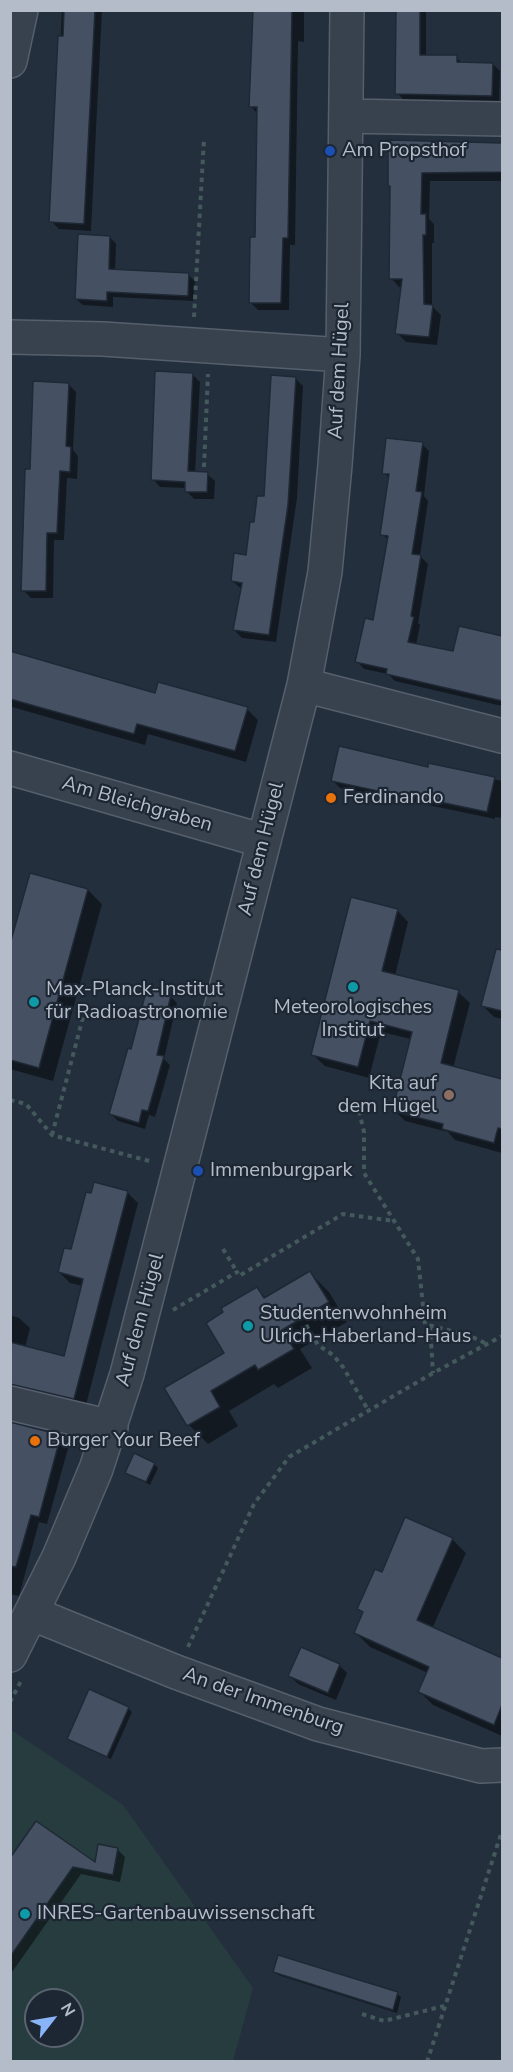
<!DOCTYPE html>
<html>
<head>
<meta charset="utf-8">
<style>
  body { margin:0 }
  #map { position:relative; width:513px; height:2072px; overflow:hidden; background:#242f3e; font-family:"Nunito Sans",sans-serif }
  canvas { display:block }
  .frame { position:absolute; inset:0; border:12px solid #b4bcc9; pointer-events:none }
  .north { position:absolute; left:24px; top:1988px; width:60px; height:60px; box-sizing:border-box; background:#1d2633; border:2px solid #59626f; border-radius:50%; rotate:59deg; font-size:16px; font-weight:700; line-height:24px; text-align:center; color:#b4bcc9 }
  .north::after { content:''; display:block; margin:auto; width:21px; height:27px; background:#8ab4f8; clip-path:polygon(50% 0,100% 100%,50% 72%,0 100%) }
</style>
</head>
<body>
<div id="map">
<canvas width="513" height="2072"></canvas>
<div class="frame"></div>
<div class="north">N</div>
</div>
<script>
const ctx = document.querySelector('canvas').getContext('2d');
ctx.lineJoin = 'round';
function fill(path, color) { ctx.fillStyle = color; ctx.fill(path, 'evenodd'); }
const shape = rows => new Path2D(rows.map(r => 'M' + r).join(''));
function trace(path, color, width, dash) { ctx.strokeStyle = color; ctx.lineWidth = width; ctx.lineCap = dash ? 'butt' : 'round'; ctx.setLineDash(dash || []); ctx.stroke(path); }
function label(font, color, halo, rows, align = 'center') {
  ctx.font = font + ' "Nunito Sans",sans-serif'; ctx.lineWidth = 4.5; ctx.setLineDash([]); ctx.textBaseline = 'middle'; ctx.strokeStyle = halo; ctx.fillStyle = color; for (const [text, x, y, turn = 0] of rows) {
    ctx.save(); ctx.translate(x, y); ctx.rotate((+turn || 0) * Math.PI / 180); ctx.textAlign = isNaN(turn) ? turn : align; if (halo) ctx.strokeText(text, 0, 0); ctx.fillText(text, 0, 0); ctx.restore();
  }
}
fill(shape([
  [10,1729,123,1805,253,1988,233,2061,11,2061],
  [36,2000,72,2000,72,2036,36,2036]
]), '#263c3f');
fill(shape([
  [62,10,102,10,91,231,59,229,51,221],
  [254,10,304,10,304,42,298,41,295,245,290,245,289,310,258,310,250,302,257,239,258,114,250,106],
  [397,10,426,10,426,56,456,57,463,64,493,64,500,71,499,102,404,100,397,93],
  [390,142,502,145,502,181,430,181,429,219,434,224,434,243,432,243,432,306,441,315,437,345,406,342,397,333,402,287,399,287,391,278],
  [110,237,116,244,115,271,188,275,195,281,193,301,113,297,113,307,83,305,76,299],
  [192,374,200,382,195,473,207,474,215,481,214,499,194,499,186,491,187,488,160,487,153,479],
  [295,378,303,386,297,498,276,642,242,638,234,630,242,589,232,581,247,557,255,524,265,498],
  [68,384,76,392,73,450,78,456,77,479,67,478,64,540,54,540,53,598,31,598,23,590,32,470],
  [422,444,429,451,424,496,428,501,420,556,428,564,418,623,420,625,416,645,454,653,460,627,502,637,502,706,395,681,388,674,364,669,357,661,374,621,389,541,382,534,390,479,384,473],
  [10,660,156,694,247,709,258,720,246,762,148,734,145,745,12,707],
  [430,765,502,781,502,818,495,817,495,819,409,801,409,803,340,788,332,780,429,768],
  [88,890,102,904,53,1081,10,1069,10,950],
  [397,910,408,922,395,976,458,992,470,1003,453,1068,502,1081,502,1153,455,1140,448,1132,405,1121,394,1110,411,1039,381,1032,369,1078,325,1066,313,1055],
  [492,969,502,972,502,1019,494,1017,483,1006],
  [170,996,177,1003,164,1059,170,1065,155,1117,149,1115,145,1129,118,1121,111,1114,132,1051],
  [127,1192,138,1203,85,1409,10,1390,10,1315,19,1318,30,1328,25,1348,65,1357,83,1286,70,1283,59,1272,72,1251],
  [310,1273,329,1292,347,1322,300,1349,312,1368,278,1388,274,1384,229,1411,238,1426,208,1444,189,1425,166,1388,226,1354,257,1289,267,1299],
  [10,1424,61,1436,69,1445,47,1524,39,1522,19,1596,10,1594],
  [154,1464,158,1468,150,1485,127,1472],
  [452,1539,466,1553,432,1629,502,1660,502,1736,433,1705,419,1691,428,1673,370,1647,356,1633,364,1614,359,1609,382,1574],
  [339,1665,347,1673,336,1700,298,1684,290,1676],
  [128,1708,132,1712,111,1759,73,1742,69,1739],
  [117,1849,125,1857,120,1882,81,1874,10,1975,10,1870,96,1864],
  [275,1972,397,1994,401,1997,397,2013,278,1975]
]), '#0007');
const building = shape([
  [64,10,95,10,84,224,49,222,58,36,63,36,64,10],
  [253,10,292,10,288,238,283,238,281,303,249,303,250,237,255,237,257,107,249,107,253,10],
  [396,10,420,10,420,55,457,55,457,62,493,63,492,96,395,94,396,10],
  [388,140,502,143,502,172,422,173,421,214,426,214,426,235,423,235,424,304,433,305,429,337,395,334,402,279,389,279,390,186,388,186,388,140],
  [78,234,110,236,109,269,189,273,188,296,107,292,107,301,75,299,78,234],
  [155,371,193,373,188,471,208,472,207,492,185,492,185,482,151,480,155,371],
  [271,375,296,377,288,505,269,635,233,630,242,583,231,581,234,553,246,555,250,522,254,522,257,496,264,496,271,375],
  [33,381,69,383,66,446,71,447,70,472,60,471,57,533,47,533,46,591,21,591,25,469,30,469,33,381],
  [386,438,423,442,416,491,422,492,412,554,421,555,411,616,414,617,408,642,453,651,459,626,502,636,502,701,386,674,387,669,355,662,365,618,373,620,388,536,380,535,389,474,382,474,386,438],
  [10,651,155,693,158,682,248,707,235,751,137,724,134,734,10,699,10,651],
  [339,746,428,767,428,763,495,777,487,812,402,794,401,796,331,781,339,746],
  [30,873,88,889,39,1068,10,1060,10,944,30,873],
  [351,897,398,909,382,971,459,990,441,1063,502,1079,502,1129,498,1128,494,1143,442,1129,443,1124,392,1111,412,1032,370,1021,358,1067,311,1055,351,897],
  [496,949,502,950,502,1011,481,1006,496,949],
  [147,988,171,995,157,1055,164,1056,148,1111,142,1110,139,1123,109,1114,128,1048,131,1049,147,988],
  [94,1182,128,1191,74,1399,10,1384,10,1342,64,1356,83,1279,58,1272,64,1248,71,1249,86,1192,91,1193,94,1182],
  [310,1271,329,1302,282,1330,294,1349,258,1370,255,1365,211,1391,220,1407,187,1426,164,1388,224,1353,206,1323,223,1312,221,1308,257,1287,264,1298,310,1271],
  [10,1422,61,1435,39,1517,31,1515,16,1567,10,1566,10,1422],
  [134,1453,155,1463,146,1482,125,1473,134,1453],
  [405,1517,453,1538,417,1620,502,1658,502,1705,494,1725,418,1692,429,1667,354,1633,363,1612,357,1609,375,1569,382,1572,405,1517],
  [301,1647,340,1664,328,1693,288,1676,301,1647],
  [89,1689,129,1707,107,1757,67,1739,89,1689],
  [36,1821,95,1862,98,1844,118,1848,113,1875,73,1867,10,1957,10,1858,36,1821],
  [278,1955,398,1992,393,2010,273,1972,278,1955]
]);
fill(building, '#455162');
trace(building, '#1f2835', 1.5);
const minor = shape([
  [10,61,21,10],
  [346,116,502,119],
  [10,337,103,339,343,355],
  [304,685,502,736],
  [10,768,264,841],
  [10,1403,111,1427],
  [31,1613,176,1672,318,1724,481,1766,502,1765],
  [10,1655,59,1557,96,1469,127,1374,304,685,325,572,335,465,343,355,347,10]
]);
trace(minor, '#565f6c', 36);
trace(shape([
  [194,317,204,139],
  [204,467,208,374],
  [10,1100,26,1104,52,1135,153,1162],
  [359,1111,364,1132,364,1173,418,1259,425,1324,470,1336,485,1343],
  [52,1135,83,1017],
  [223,1249,237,1272],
  [173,1310,237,1272,239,1276,343,1214,394,1221],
  [306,1325,318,1345,333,1355,343,1367,368,1410],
  [430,1326,433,1373],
  [188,1647,254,1504,289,1457,433,1373,502,1336],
  [10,1702,21,1681],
  [362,2014,384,2021,444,2006],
  [427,2062,502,1831]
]), '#44595c', 4, [4.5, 4.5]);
trace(minor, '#38414e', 33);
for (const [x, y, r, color] of [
  [330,151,6,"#1a4fb4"],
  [331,798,6,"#e8710a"],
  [353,987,6,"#0f9aa8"],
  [34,1002,6,"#0f9aa8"],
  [449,1095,6,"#8d6e63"],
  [198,1171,6,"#1a4fb4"],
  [248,1326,6,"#0f9aa8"],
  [35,1441,6,"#e8710a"],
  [25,1914,6,"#0f9aa8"]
]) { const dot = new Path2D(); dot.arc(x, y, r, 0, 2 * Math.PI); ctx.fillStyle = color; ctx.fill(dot); trace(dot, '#1d2633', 2); }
label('20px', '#b4bcc9', '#1d2633', [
  ["Am Propsthof",342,151],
  ["Ferdinando",343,798],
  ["Max-Planck-Institut",46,990],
  ["für Radioastronomie",46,1013],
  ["Meteorologisches",353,1008,"center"],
  ["Institut",353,1031,"center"],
  ["Kita auf",437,1084,"right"],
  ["dem Hügel",437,1107,"right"],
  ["Immenburgpark",210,1171],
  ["Studentenwohnheim",260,1314],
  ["Ulrich-Haberland-Haus",260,1337],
  ["Burger Your Beef",47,1441],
  ["INRES-Gartenbauwissenschaft",37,1914]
], 'left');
label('20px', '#b4bcc9', '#1d2633', [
  ["Auf dem Hügel",340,371,-87],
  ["Am Bleichgraben",137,805,16],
  ["Auf dem Hügel",262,849,-76],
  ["Auf dem Hügel",141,1320,-75],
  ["An der Immenburg",263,1702,19]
]);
</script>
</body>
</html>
